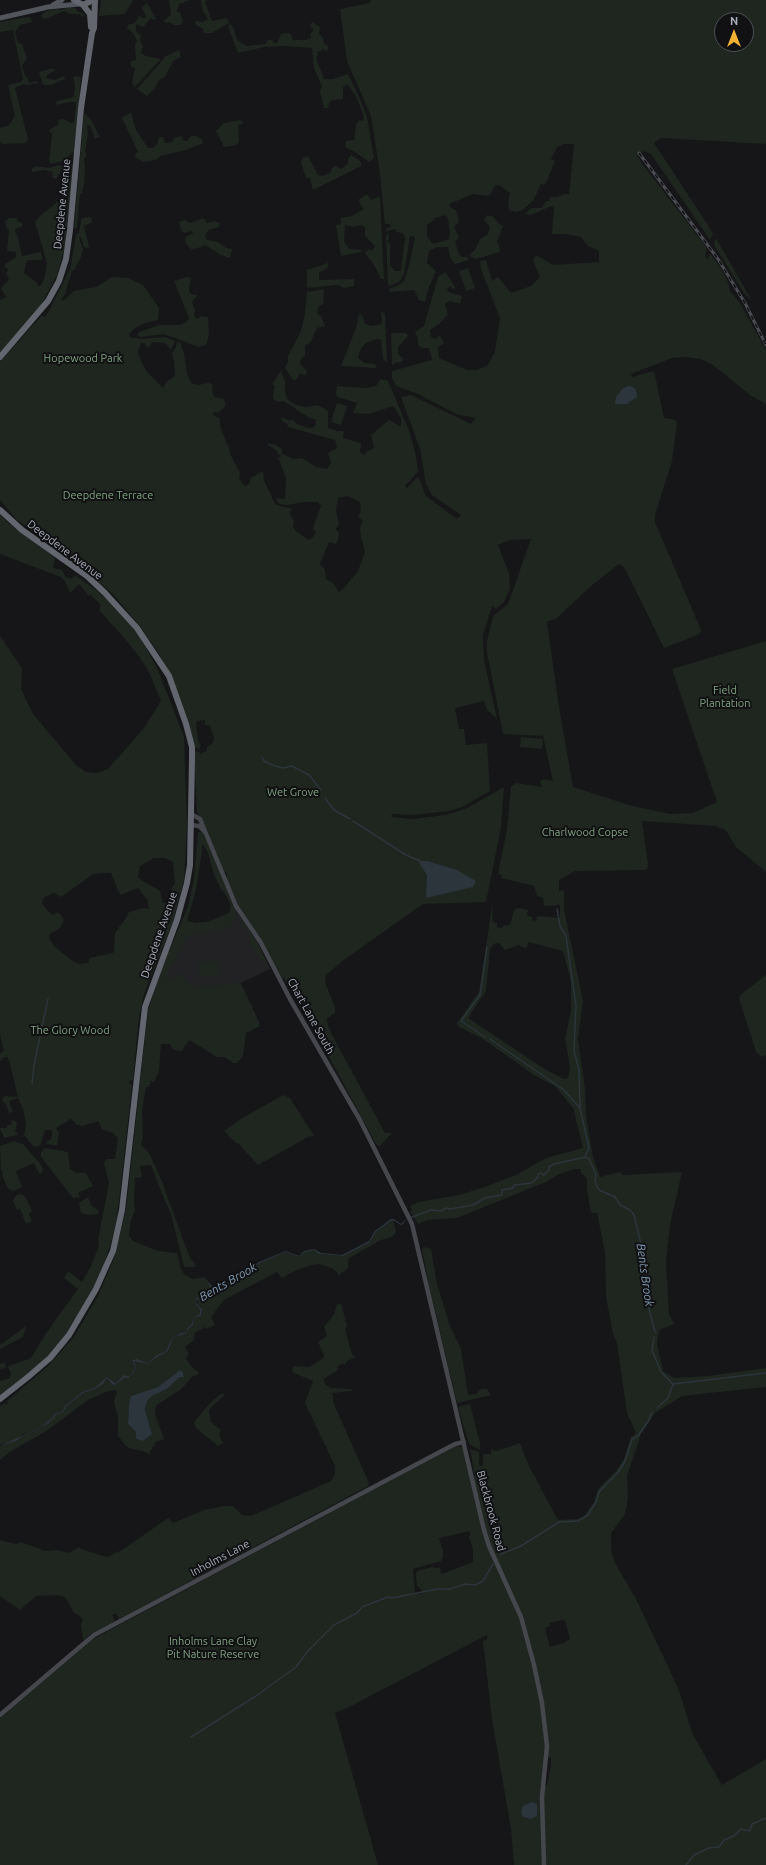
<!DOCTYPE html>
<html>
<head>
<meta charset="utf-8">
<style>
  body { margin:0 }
  #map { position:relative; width:766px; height:1865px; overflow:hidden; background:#161618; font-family:Ubuntu,sans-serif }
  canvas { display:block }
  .north { position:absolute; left:714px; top:12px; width:40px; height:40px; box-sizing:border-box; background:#111113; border:1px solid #4d4f55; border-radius:50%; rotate:0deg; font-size:11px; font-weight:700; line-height:16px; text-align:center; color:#a8adb8 }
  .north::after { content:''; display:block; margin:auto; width:14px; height:18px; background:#f2b134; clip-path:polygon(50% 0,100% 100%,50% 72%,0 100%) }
</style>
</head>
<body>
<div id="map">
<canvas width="766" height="1865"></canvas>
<div class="north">N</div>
</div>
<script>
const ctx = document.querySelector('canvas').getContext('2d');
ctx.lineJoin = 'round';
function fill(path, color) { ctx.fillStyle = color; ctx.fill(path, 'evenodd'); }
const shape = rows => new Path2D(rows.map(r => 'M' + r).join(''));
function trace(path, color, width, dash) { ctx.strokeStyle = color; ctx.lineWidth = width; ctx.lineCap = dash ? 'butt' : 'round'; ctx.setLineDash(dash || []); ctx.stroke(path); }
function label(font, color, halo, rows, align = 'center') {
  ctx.font = font + ' Ubuntu,sans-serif'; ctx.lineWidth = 4; ctx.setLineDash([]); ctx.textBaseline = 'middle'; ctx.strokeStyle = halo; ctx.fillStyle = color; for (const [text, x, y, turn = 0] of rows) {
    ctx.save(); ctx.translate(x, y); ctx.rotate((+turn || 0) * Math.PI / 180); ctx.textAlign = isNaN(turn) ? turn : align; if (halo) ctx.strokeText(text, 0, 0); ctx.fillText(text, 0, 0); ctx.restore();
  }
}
fill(shape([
  [236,910,258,944,270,969,241,983,260,1024,151,998,168,953,187,921,196,923,207,922]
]), '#222225');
fill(shape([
  [101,0,133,0,125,14,99,16],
  [169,0,191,0,179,4,177,12,180,12,183,22,180,25,174,25,169,22,166,23,163,21,171,15],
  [201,0,207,0,205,2,212,21,227,18,229,23,212,33,204,33,203,29,196,25,195,22,198,21,203,22,208,19,203,11],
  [371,0,766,0,766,144,661,138,654,143,708,225,713,234,710,240,651,154,644,151,638,156,641,162,707,248,705,256,708,260,710,253,722,270,728,282,730,291,740,303,766,350,766,404,750,395,713,365,701,359,684,357,672,358,631,374,632,377,654,371,664,418,673,419,677,422,672,461,655,515,655,522,701,630,700,634,664,648,624,567,619,564,591,586,557,618,547,622,559,707,573,787,629,805,670,814,693,813,717,802,672,669,766,641,766,872,736,847,727,832,723,829,715,826,642,821,648,864,647,869,645,870,575,871,559,880,559,891,564,890,564,909,583,1001,578,1039,585,1089,586,1116,593,1157,600,1177,620,1172,623,1175,682,1172,670,1225,666,1262,669,1314,674,1324,659,1330,657,1344,663,1371,674,1378,708,1376,766,1368,766,1387,682,1396,655,1413,641,1434,627,1476,628,1498,625,1514,611,1533,611,1550,615,1563,636,1599,666,1662,678,1688,693,1735,722,1785,766,1759,766,1865,514,1865,511,1829,492,1719,483,1641,487,1640,487,1635,349,1707,335,1713,378,1865,0,1865,0,1718,93,1639,456,1446,464,1448,472,1478,475,1477,470,1449,479,1452,479,1465,483,1466,483,1454,491,1454,491,1449,496,1451,520,1443,529,1466,558,1520,577,1519,584,1516,594,1502,598,1489,616,1471,624,1459,631,1437,636,1433,627,1413,617,1343,613,1334,606,1297,605,1252,597,1213,591,1213,587,1190,587,1178,581,1173,581,1169,574,1169,559,1174,546,1182,457,1218,428,1220,418,1224,410,1211,412,1210,410,1206,418,1202,459,1195,485,1187,518,1174,546,1158,583,1148,573,1108,555,1086,534,1075,483,1039,458,1026,457,1023,479,992,493,901,492,922,497,923,497,927,502,928,502,926,510,925,514,910,518,908,528,910,527,916,532,917,533,921,536,920,537,916,560,918,560,905,544,906,543,898,537,896,534,886,501,878,502,875,498,874,507,829,511,786,516,783,542,787,540,781,544,779,553,781,543,736,503,734,487,652,487,641,493,616,508,604,531,539,510,540,498,545,509,573,510,589,504,602,496,609,492,606,483,635,484,660,497,719,487,710,484,701,455,708,459,729,464,729,466,745,487,743,490,791,462,807,449,811,412,815,392,814,391,817,412,819,446,815,467,808,504,787,501,828,486,902,423,904,345,959,326,975,325,978,326,985,335,1007,335,1013,326,1019,331,1033,385,1133,392,1133,380,1146,376,1144,334,1066,284,978,282,978,263,944,238,905,227,880,227,874,223,870,206,827,197,812,194,751,199,752,200,754,206,751,207,747,213,743,214,738,210,726,205,725,205,720,197,721,196,724,198,740,201,746,199,749,192,747,172,677,159,654,142,629,113,594,76,563,16,519,0,500,0,362,42,315,45,317,49,311,70,269,76,235,79,233,81,221,82,218,91,217,92,222,84,226,89,247,87,248,84,247,81,237,79,237,83,250,81,257,74,270,72,270,65,294,61,300,63,301,74,291,96,287,112,277,128,278,143,285,159,308,158,320,142,324,134,329,130,333,129,337,140,339,165,337,175,341,171,350,165,343,152,342,149,347,146,347,145,343,141,343,138,353,143,365,147,372,163,388,166,382,175,376,174,361,172,354,176,347,177,341,182,344,181,346,184,353,187,373,191,383,198,385,209,383,213,385,212,391,214,397,224,399,226,405,218,413,214,412,213,415,220,418,220,427,230,451,230,454,240,473,239,478,242,483,245,486,249,484,251,478,259,473,263,472,264,480,275,504,283,507,291,508,290,514,294,521,293,527,297,532,309,540,313,537,316,532,313,529,315,522,321,506,318,502,303,502,288,505,280,504,277,501,276,498,285,499,286,478,278,457,280,458,281,455,277,454,278,452,267,444,268,443,276,445,282,449,282,454,294,459,302,458,316,467,327,469,331,463,328,453,337,448,335,440,288,427,287,423,283,422,281,417,290,421,292,419,297,424,308,428,313,428,316,424,316,420,309,418,284,401,278,402,274,400,273,395,275,386,272,384,281,371,285,381,285,390,287,399,296,405,306,407,318,405,328,411,328,428,338,431,344,431,343,438,361,443,360,452,365,455,366,452,374,448,371,435,389,420,401,427,401,418,393,406,369,414,353,413,357,403,337,397,336,394,337,386,366,388,376,386,380,379,388,381,410,433,416,456,418,472,405,486,407,488,417,478,419,478,426,496,457,519,461,515,432,495,426,484,420,449,401,397,411,395,471,424,476,418,456,414,418,394,396,386,392,378,392,371,432,360,429,348,422,348,418,345,418,339,415,332,424,326,438,277,445,272,456,288,453,289,450,286,447,289,449,292,462,296,460,304,450,301,445,304,448,314,439,324,430,330,431,337,435,339,440,336,444,343,438,347,439,358,467,370,477,370,488,365,495,351,500,318,481,269,480,261,486,260,492,281,498,277,511,293,531,286,540,277,533,260,536,255,553,265,599,262,599,251,588,246,581,237,566,234,552,234,554,208,551,206,531,215,525,214,531,208,542,208,546,201,549,201,550,197,557,197,564,194,569,194,574,144,564,144,557,147,551,159,555,161,546,183,544,185,541,184,533,201,521,211,516,212,509,210,508,204,510,193,499,185,495,186,489,196,473,194,449,204,451,208,456,210,459,222,454,227,459,237,455,242,459,254,462,257,467,257,469,260,455,264,450,257,448,247,437,247,429,251,427,263,436,271,429,287,425,302,419,300,414,290,389,292,389,289,397,286,404,281,409,266,415,237,410,236,404,274,400,281,390,286,388,284,386,234,388,234,389,238,387,242,390,243,390,265,395,271,401,271,405,237,403,233,396,232,396,229,386,231,386,228,391,227,390,224,385,224,380,174,371,116,347,61,340,9,365,4,371,2],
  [722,20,746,20,746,44,722,44],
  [445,215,448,219,450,232,449,239,433,244,427,236,427,224,430,223,435,218],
  [348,496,360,502,361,510,358,517,363,521,360,528,361,537,365,552,358,571,343,589,339,592,333,583,326,579,325,570,320,564,329,542,336,544,338,540,339,533,336,529,339,524,336,510,338,498],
  [528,942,563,951,571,982,571,1011,565,1038,570,1068,568,1078,564,1079,543,1068,468,1018,486,991,490,949,493,944,499,943,505,950,519,945,524,948,527,947],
  [470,1531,470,1535,469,1537,473,1549,473,1562,442,1574,439,1567,435,1568,432,1567,417,1571,416,1575,417,1586,422,1590,422,1594,415,1594,413,1569,441,1561,443,1557,443,1551,439,1538],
  [563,1620,565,1621,570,1639,564,1643,550,1647,545,1628,550,1626,550,1623],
  [551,1757,551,1765,547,1786,542,1785,545,1758],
  [147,3,156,19,154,20,151,18,143,27,137,24,136,26,136,31,141,35,140,41,143,46,141,53,146,56,161,59,135,87,132,83,135,68,131,67,131,61,136,60,135,44,137,41,133,33,127,28,128,25,135,23,139,16,145,19,146,16,142,8],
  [69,7,75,8,77,11,82,13,85,16,83,17,80,14,71,14,64,11,46,19,42,18,41,15,47,11,57,9,61,10],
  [27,17,31,18,32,22,20,25,15,32,18,43,22,44,27,58,22,66,25,76,27,77,29,83,38,81,38,83,27,85,23,84,15,88,28,139,26,143,3,144,0,142,0,128,9,125,15,116,8,85,21,82,23,79,13,30,0,32,0,22],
  [312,22,320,27,319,33,323,38,324,44,328,46,328,50,325,51,324,49,317,52,318,55,316,58,324,79,332,79,348,74,359,97,367,117,374,158,369,162,355,152,345,147,346,141,354,140,356,125,359,120,363,121,364,116,356,96,347,84,343,87,343,99,332,100,329,103,328,108,324,108,320,92,322,86,314,68,312,48,284,46,264,47,238,53,228,27,231,24,233,27,237,40,247,46,265,44,268,40,273,40,273,43,277,43,281,34,288,33,291,34,293,40,306,40,311,38,310,34,314,30,310,26],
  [179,50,181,57,173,61,165,77,159,80,155,88,147,96,137,89,166,56],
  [49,69,55,69,55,70,46,76,46,78,55,80,64,76,65,79,51,85,43,85,39,72],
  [77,76,81,77,74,152,63,161,50,164,49,161,52,135,49,130,58,125,58,120,64,119,71,123,74,122,76,102,69,102,57,105,56,101,74,97,75,86,73,77],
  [131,112,136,130,148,148,153,148,157,144,159,137,163,137,165,143,172,142,174,138,181,136,184,141,187,141,191,136,196,136,202,139,203,143,186,150,160,156,157,159,151,161,144,162,136,158,135,155,138,152,122,118],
  [84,114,87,115,91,120,100,137,95,139,91,127,89,125,87,126,88,134,85,151,87,155,84,159,85,169,84,184,82,193,80,194,77,228,74,228],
  [240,120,244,123,238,125,239,140,237,145,224,147,216,131,224,123],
  [351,155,360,161,362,164,361,166,313,190,310,178,306,178,301,162,303,158,308,156,318,175,323,176,331,172,332,168,335,166,341,169,348,164,348,159],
  [71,162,73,165,65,246,57,275,40,307,0,353,0,300,6,297,1,288,9,280,6,274,8,270,4,265,16,257,16,252,7,251,9,230,6,228,5,221,9,218,17,218,17,221,22,223,22,227,17,228,15,231,18,237,22,256,41,252,42,258,41,260,28,260,26,263,24,273,36,282,38,286,41,286,45,276,47,263,35,222,40,216,68,193],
  [59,165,62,166,62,170,56,179,52,177,53,172,44,170,32,172,32,169,35,166,49,168],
  [367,194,371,200,380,196,384,279,381,279,373,263,365,253,369,249,372,251,375,246,365,236,365,227,361,225,353,227,345,225,344,241,349,249,362,250,361,252,341,256,336,225,341,224,341,218,352,216,364,209,358,200],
  [487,215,494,217,498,223,503,226,497,242,499,245,500,252,476,259,471,257,470,254,475,250,480,239,488,234,490,227,484,220],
  [204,218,207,223,215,221,220,223,219,227,209,230,205,235,207,240,218,242,226,248,232,249,230,258,221,255,205,245,202,247,191,249,185,242,186,237,193,233,192,231,184,233,181,231,179,222,185,220,190,223],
  [716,238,752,301,744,293,714,245],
  [328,263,328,267,319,273,319,280,354,279,354,286,344,288,338,285,307,288,307,270],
  [468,268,475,288,466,291,459,271],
  [187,277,191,278,189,290,191,294,198,295,192,302,195,310,194,316,197,319,201,316,208,317,209,335,206,345,199,347,164,334,141,337,137,335,139,332,160,325,179,325,187,322,189,318,174,281],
  [324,289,323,304,319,306,317,313,321,316,325,326,317,328,310,343,305,346,305,356,301,359,300,364,307,371,306,376,300,373,296,380,293,380,285,368,288,361,288,356,301,331,305,313,307,292],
  [381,312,385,313,387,362,383,359,381,340,376,339,366,343,360,350,358,358,365,363,375,364,377,368,341,366,356,328,359,314,362,315,365,324,372,326,382,324],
  [393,333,406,333,408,336,398,347,398,354,403,358,402,362,395,363,392,366,391,335],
  [337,403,347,406,341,425,331,422],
  [0,514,7,522,55,558,53,568,62,570,66,577,72,579,75,575,96,590,117,608,139,635,158,670,184,737,187,827,184,880,175,912,175,917,144,994,139,1017,133,1080,129,1081,129,1082,132,1086,119,1201,115,1228,104,1265,90,1296,64,1336,45,1359,27,1376,0,1396,0,1381,10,1378,11,1373,8,1367,0,1369,0,1364,5,1362,6,1367,31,1358,47,1332,78,1289,64,1278,68,1271,82,1282,90,1268,99,1246,98,1240,109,1183,104,1163,107,1159,115,1159,118,1138,113,1133,102,1129,98,1121,83,1126,77,1125,71,1119,56,1128,59,1133,57,1146,45,1143,51,1139,52,1135,52,1130,45,1130,40,1146,34,1147,24,1135,26,1125,23,1109,18,1098,9,1101,13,1112,9,1113,6,1104,2,1100,4,1096,18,1097,9,1060,7,1057,3,1058,0,1062,0,1054,4,1050,2,1045,0,1032,0,636,22,668,21,689,33,714,76,765,86,772,97,773,108,769,144,728,161,701,148,670,140,658,127,641,99,610,101,605,90,594,89,596,79,584,70,593,65,581,61,577,0,554],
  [154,858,165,858,173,862,175,884,172,887,170,902,163,903,160,891,138,878,140,866],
  [101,873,111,873,120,895,138,888,147,899,149,909,143,908,127,913,128,915,115,933,114,952,112,953,90,958,88,963,80,964,74,962,54,946,49,938,50,934,60,928,64,920,59,912,52,915,42,904,43,898,54,893,61,897,92,875],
  [521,737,543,739,542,749,520,747],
  [198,832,203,832,206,835,237,912,235,920,230,926,224,930,190,934,183,942,175,961,171,966,165,978,172,980,177,974,181,974,186,981,191,987,196,988,199,985,207,987,240,982,260,1026,246,1033,243,1056,237,1063,233,1063,224,1057,217,1057,189,1040,182,1051,173,1050,170,1044,161,1044,159,1071,154,1082,151,1081,149,1087,146,1087,142,1111,143,1138,141,1145,149,1153,161,1179,185,1245,191,1260,193,1261,196,1266,193,1267,184,1267,171,1214,162,1194,151,1165,140,1166,142,1177,135,1178,134,1203,135,1211,131,1220,129,1236,133,1241,158,1251,177,1253,181,1269,184,1274,193,1279,204,1277,212,1289,196,1298,196,1305,200,1310,200,1314,194,1317,191,1325,187,1328,187,1332,180,1333,172,1338,169,1346,164,1353,168,1351,173,1338,187,1333,188,1329,193,1325,194,1318,201,1316,202,1309,198,1306,197,1298,214,1289,220,1289,223,1284,230,1284,234,1279,240,1277,260,1263,286,1252,299,1257,305,1252,314,1250,320,1254,343,1256,369,1243,376,1232,393,1220,396,1232,392,1237,381,1240,349,1258,348,1260,348,1268,339,1275,337,1272,331,1268,319,1264,312,1265,299,1269,282,1278,277,1272,224,1300,211,1317,215,1325,206,1329,205,1327,195,1333,194,1340,185,1347,189,1354,186,1359,194,1369,199,1372,198,1375,193,1376,180,1390,158,1404,155,1408,155,1414,164,1439,154,1443,155,1446,152,1447,152,1450,149,1451,151,1455,143,1451,131,1449,126,1446,118,1436,118,1418,114,1402,117,1391,114,1390,106,1392,88,1400,45,1432,11,1451,0,1460,0,1446,16,1441,21,1436,42,1427,48,1422,49,1424,49,1422,53,1418,55,1415,63,1413,67,1406,83,1393,95,1389,103,1384,107,1378,114,1386,125,1376,129,1378,133,1374,136,1368,134,1361,148,1364,161,1354,148,1363,137,1359,132,1360,135,1368,131,1375,128,1376,124,1375,117,1383,107,1377,94,1388,82,1392,65,1406,62,1412,54,1414,53,1417,42,1426,21,1435,15,1440,0,1445,0,1406,5,1403,6,1405,8,1403,7,1401,47,1367,73,1338,98,1296,113,1261,126,1210,148,1010,168,953,188,907,194,878],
  [203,844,208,853,214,875,221,889,227,897,231,906,229,913,213,921,196,923,187,921,196,890],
  [180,1370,183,1372,184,1377,180,1377,167,1389,152,1396,147,1401,145,1410,152,1434,143,1441,136,1439,136,1432,128,1424,129,1403,131,1396,158,1387],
  [242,920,258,944,268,965,265,966,250,944,251,939,245,928,241,924],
  [219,961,220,976,199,977,198,962],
  [766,975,766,1055,762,1057,756,1052,739,998,740,995],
  [283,1095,290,1098,314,1136,308,1137,258,1165,238,1143,236,1143,224,1131,239,1120],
  [11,1120,17,1122,15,1132,18,1133,17,1135,4,1138,0,1128,7,1128,7,1126,12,1124],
  [14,1141,23,1144,42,1166,43,1171,40,1175,34,1163,16,1171,22,1187,13,1191,8,1189,2,1175,3,1171,1,1171,0,1146],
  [45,1148,64,1151,68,1153,70,1169,77,1173,86,1173,93,1186,78,1193,80,1197,73,1198,41,1157,41,1152],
  [21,1194,25,1196,32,1211,29,1214,32,1221,26,1224,20,1209,17,1210,13,1201,16,1195],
  [88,1197,91,1205,98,1210,99,1214,89,1215,81,1213,79,1203],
  [424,1247,431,1249,437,1284,450,1326,461,1349,468,1395,476,1394,481,1389,487,1389,491,1395,457,1403,429,1286,422,1249],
  [341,1303,347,1326,345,1329,352,1354,356,1357,347,1361,345,1365,343,1363,338,1366,337,1371,323,1379,326,1385,331,1388,352,1389,352,1391,332,1393,334,1404,369,1483,368,1486,119,1619,116,1613,112,1615,115,1621,92,1633,83,1640,81,1624,83,1620,79,1615,74,1613,65,1597,56,1595,36,1596,20,1610,0,1596,0,1540,15,1544,21,1542,45,1551,58,1550,69,1553,79,1547,81,1549,107,1557,122,1550,168,1518,173,1523,204,1510,224,1506,233,1506,242,1515,251,1516,331,1481,335,1474,335,1466,305,1403,313,1381,292,1372,293,1366,309,1367,324,1358,324,1355,318,1342,327,1336,324,1327,334,1314,337,1305],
  [26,1326,23,1337,0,1349,0,1345],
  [222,1393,225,1395,212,1406,209,1410,211,1422,221,1430,219,1435,223,1443,218,1446,196,1428,194,1422,210,1403],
  [470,1404,480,1443,480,1450,469,1444,458,1407]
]), '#1e261f');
fill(shape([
  [628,386,633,387,636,390,637,397,627,404,615,404,616,397,622,389],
  [420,861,427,861,457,870,476,881,473,887,426,898,427,875,419,863],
  [407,1218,403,1224,401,1225,393,1220,391,1221,376,1232,369,1243,343,1256,319,1254,314,1250,305,1252,299,1257,286,1252,260,1263,240,1277,234,1279,230,1284,223,1284,220,1290,214,1289,200,1296,196,1301,198,1306,202,1309,201,1316,194,1318,193,1325,188,1329,187,1333,173,1338,168,1351,157,1357,148,1364,134,1361,136,1368,133,1374,128,1378,125,1377,114,1386,107,1378,103,1384,95,1389,83,1393,67,1406,63,1413,55,1415,54,1418,49,1422,49,1424,48,1423,42,1427,22,1436,16,1441,0,1446,42,1426,53,1417,54,1414,62,1412,65,1406,82,1392,94,1388,107,1377,116,1383,124,1375,128,1376,131,1375,135,1368,132,1360,137,1359,148,1363,157,1355,166,1351,172,1338,181,1333,187,1332,187,1328,191,1325,194,1317,200,1314,200,1310,196,1305,196,1298,212,1289,204,1277,212,1286,220,1287,222,1283,230,1283,234,1278,259,1262,286,1251,299,1256,304,1251,314,1249,321,1253,342,1255,369,1241,375,1231,391,1219,394,1219,401,1224],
  [180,1370,183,1372,184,1377,180,1377,167,1389,152,1396,147,1401,145,1410,152,1434,143,1441,136,1439,136,1432,128,1424,129,1403,131,1396,158,1387],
  [532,1802,537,1804,537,1816,530,1819,523,1817,521,1813,523,1806]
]), '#2c353c');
trace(shape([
  [262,757,264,761,275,766,283,768,292,766,309,775,321,790],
  [325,798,334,810,350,819],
  [353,821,406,855,420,861],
  [557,909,560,926,566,936,576,1005,574,1051,579,1070,580,1108,589,1148,585,1157],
  [485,1037,461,1021,480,995,487,947],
  [490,1039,564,1090,580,1108],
  [32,1084,34,1065,48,999],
  [410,1218,431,1210,441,1211,446,1208,450,1209,473,1205,485,1198,502,1195,502,1190,513,1188,514,1185,532,1183,538,1177,538,1174,540,1173,544,1175,549,1170,549,1167,554,1164,585,1157,589,1159,596,1174,595,1182,599,1190,615,1197,620,1205,630,1210,634,1215,645,1261,648,1305,655,1332],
  [654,1337,652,1350,661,1372,673,1384],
  [657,1408,668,1398,673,1384,766,1373],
  [500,1555,507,1551,509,1551,521,1546,559,1522,578,1521,588,1515,596,1502,599,1492,619,1471,625,1461,632,1439,638,1436,649,1420,652,1412],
  [191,1737,256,1696,296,1667,307,1652,334,1625,357,1613,362,1607,388,1597,392,1598,438,1589,450,1589,465,1584,475,1585,483,1581,493,1564],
  [686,1865,694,1855,709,1848,719,1847,724,1840,734,1836,741,1829,750,1831,752,1824,766,1818]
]), '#2c353c', 1.5);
trace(shape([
  [191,814,200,819,236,906,261,943,290,999,360,1120,412,1224,484,1530,489,1546,521,1617,534,1665,542,1703,547,1746,542,1797,544,1865],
  [191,825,199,826,204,831],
  [0,1715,94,1635,455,1444,464,1442]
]), '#45474d', 4.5);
trace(shape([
  [53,5,62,0],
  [0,18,48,7,79,4]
]), '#53555c', 5);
trace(shape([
  [74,0,83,5,93,0],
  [83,5,90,14,91,27],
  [0,357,48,301,59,281,66,259,70,230,81,108,92,33,94,28,95,0],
  [0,510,22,530,87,576,105,593,137,628,169,676,186,724,192,747,192,759,190,865,187,883,177,920,145,1007,122,1210,113,1251,96,1289,69,1335,50,1358,28,1377,0,1399]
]), '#63666e', 6);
const rail = shape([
  [639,153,718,259,745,303,766,345]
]);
trace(rail, '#4a4c52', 3);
trace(rail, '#111113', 1.5, [4.5]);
label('11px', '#a8adb8', '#111113', [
  ["Deepdene Avenue",62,204,-84],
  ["Deepdene Avenue",65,550,37],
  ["Deepdene Avenue",159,935,-71],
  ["Chart Lane South",311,1016,61],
  ["Blackbrook Road",491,1511,75],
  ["Inholms Lane",220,1558,-28]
]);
label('11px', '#7fa381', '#111113', [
  ["Hopewood Park",83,358],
  ["Deepdene Terrace",108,495],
  ["Field",725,690],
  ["Plantation",725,703],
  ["Wet Grove",293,792],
  ["Charlwood Copse",585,832],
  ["The Glory Wood",70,1030],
  ["Inholms Lane Clay",213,1641],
  ["Pit Nature Reserve",213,1654]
]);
label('italic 12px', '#7f9bb3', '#111113', [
  ["Bents Brook",645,1275,82],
  ["Bents Brook",228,1282,-30]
]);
</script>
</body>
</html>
